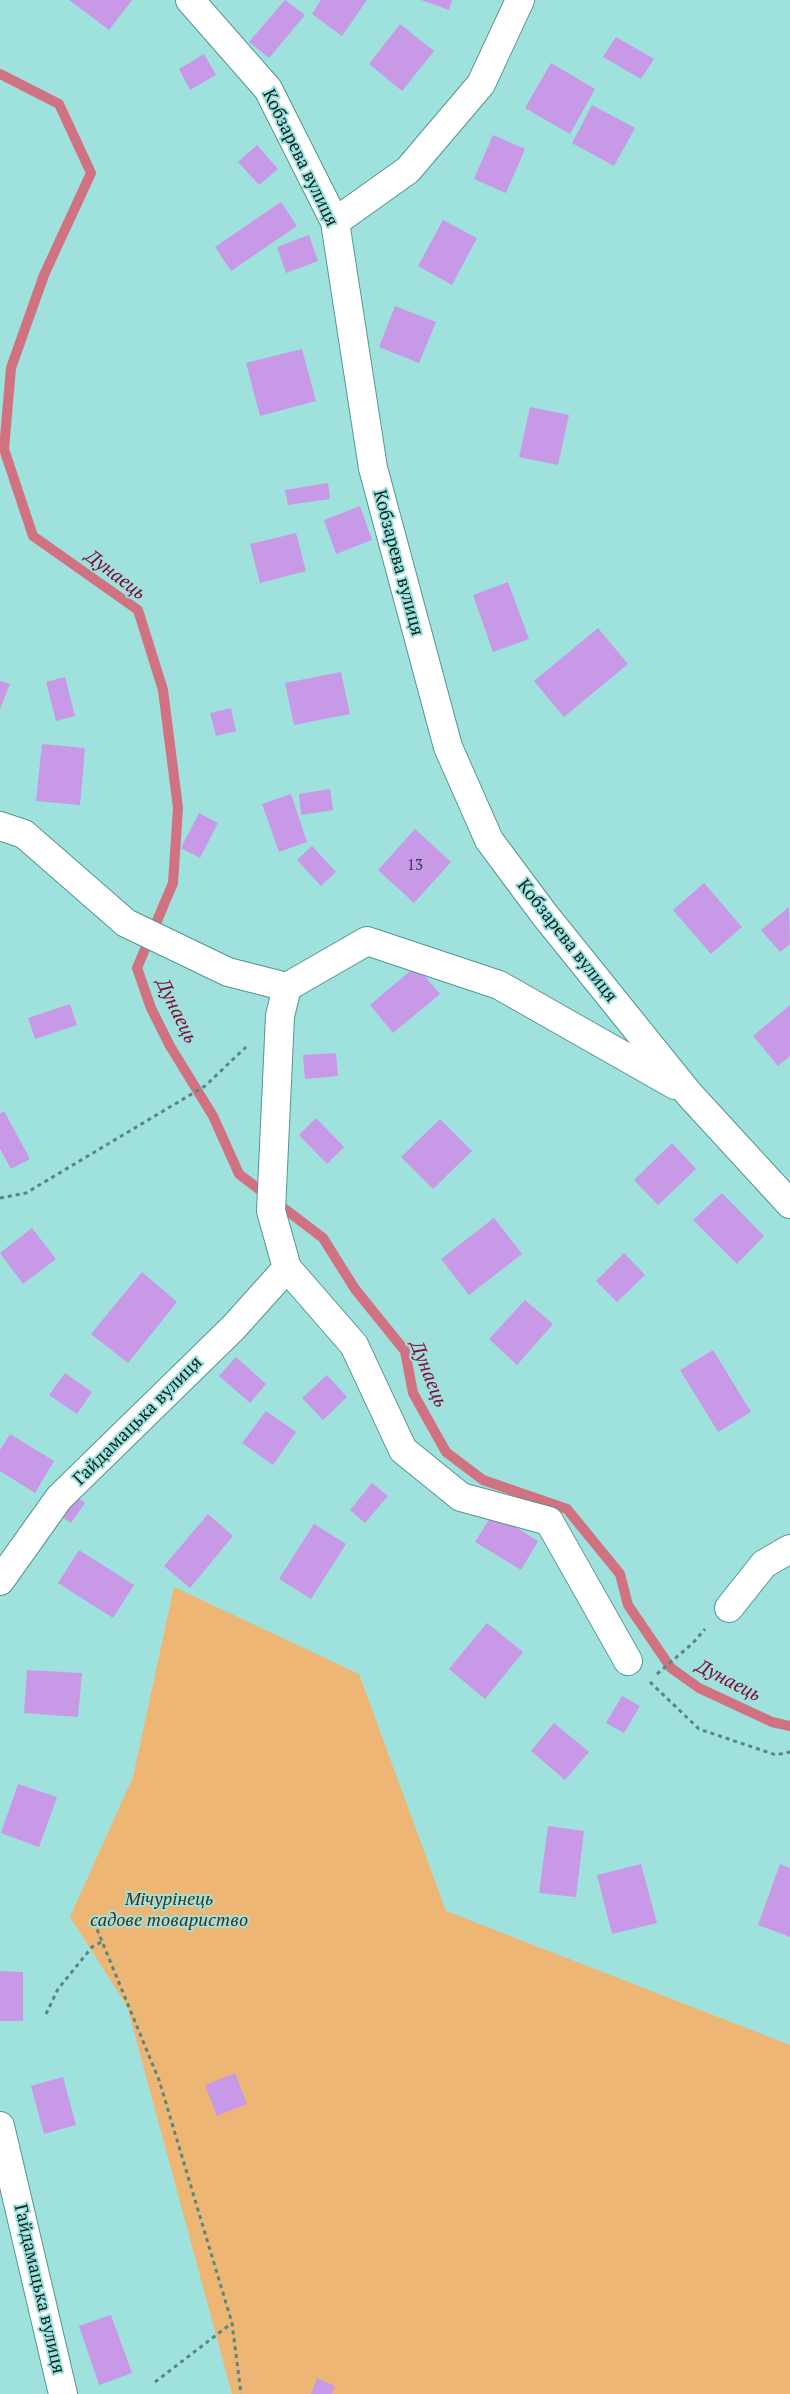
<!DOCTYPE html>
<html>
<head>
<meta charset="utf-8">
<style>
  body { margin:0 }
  canvas { display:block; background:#9fe1dd }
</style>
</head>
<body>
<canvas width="790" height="2394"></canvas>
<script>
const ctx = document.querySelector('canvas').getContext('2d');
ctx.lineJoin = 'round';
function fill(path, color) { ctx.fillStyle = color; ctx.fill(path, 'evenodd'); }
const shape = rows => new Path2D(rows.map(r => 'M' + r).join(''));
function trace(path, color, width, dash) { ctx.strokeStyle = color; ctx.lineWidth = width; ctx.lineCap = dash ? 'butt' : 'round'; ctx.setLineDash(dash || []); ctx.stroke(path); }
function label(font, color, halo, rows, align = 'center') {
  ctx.font = font + ' "PT Serif",serif'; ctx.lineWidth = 4; ctx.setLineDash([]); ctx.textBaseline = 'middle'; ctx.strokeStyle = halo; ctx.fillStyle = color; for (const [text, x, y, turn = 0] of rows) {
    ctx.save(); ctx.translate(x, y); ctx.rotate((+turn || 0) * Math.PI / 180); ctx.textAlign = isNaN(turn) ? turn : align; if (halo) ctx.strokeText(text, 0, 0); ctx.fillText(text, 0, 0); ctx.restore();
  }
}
fill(shape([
  [174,1587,359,1674,446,1911,790,2045,790,2394,232,2394,127,2006,70,1917,133,1777]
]), '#edb675');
trace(shape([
  [0,74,59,104,91,173,44,275,11,368,4,449,33,536,138,610,163,690,178,808,173,883,137,968,151,1008,170,1046,213,1116,239,1174,323,1238,355,1289,405,1351,413,1393,446,1452,483,1480,567,1509,620,1574,628,1605,671,1668,699,1688,772,1722,790,1726]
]), '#d07281', 10);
fill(shape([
  [69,0,132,0,109,30],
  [285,0,305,15,269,58,249,42],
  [321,0,367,0,342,36,312,14],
  [421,0,452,0,449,10],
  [400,24,434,51,402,91,369,64],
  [616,37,654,59,641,79,603,57],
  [204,54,216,75,190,90,179,69],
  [551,63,595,89,570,134,525,108],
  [592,105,635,128,614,166,572,143],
  [493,135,525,149,506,193,474,179],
  [257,145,278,169,259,185,238,162],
  [281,202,297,226,231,271,215,247],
  [443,220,477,238,452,285,418,266],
  [309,235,318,261,286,273,277,247],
  [395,306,436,322,419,363,379,347],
  [302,349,316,401,260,416,246,363],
  [530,407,569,415,558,465,519,457],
  [328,483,330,499,288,505,285,490],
  [360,506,372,540,336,554,324,520],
  [296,533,306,571,260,583,250,544],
  [508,582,529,639,493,652,473,595],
  [598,628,628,664,564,717,534,681],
  [341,672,350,714,294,725,285,683],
  [65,677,75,716,56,721,46,682],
  [0,681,10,684,0,709],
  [231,708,236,731,216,736,210,713],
  [42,744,85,748,80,805,36,801],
  [330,789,333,810,301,815,299,794],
  [291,794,307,842,279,852,262,804],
  [199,813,218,823,200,858,181,848],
  [415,829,451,862,414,903,378,870],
  [312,846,336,872,321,886,297,860],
  [704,883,742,927,711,954,673,910],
  [789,907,790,944,780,952,761,930],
  [416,966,440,994,393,1033,370,1005],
  [70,1004,77,1025,35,1039,28,1018],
  [790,1005,790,1056,778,1066,753,1036],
  [336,1053,338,1076,305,1079,303,1055],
  [4,1111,30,1159,11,1169,0,1149,0,1114],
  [316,1118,344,1147,327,1164,299,1135],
  [440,1119,472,1151,433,1189,401,1157],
  [672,1143,696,1169,658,1205,634,1180],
  [722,1193,764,1236,737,1264,693,1220],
  [494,1218,522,1254,469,1295,441,1259],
  [32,1228,56,1259,23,1284,0,1253],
  [624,1253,645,1275,617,1302,596,1281],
  [142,1272,177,1302,128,1363,91,1334],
  [525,1300,553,1324,517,1365,489,1339],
  [713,1350,751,1412,718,1432,680,1370],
  [236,1357,266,1384,250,1403,219,1376],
  [65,1373,92,1392,77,1414,49,1395],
  [327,1375,347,1397,323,1420,302,1398],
  [266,1411,296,1432,273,1465,242,1443],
  [10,1434,54,1461,35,1493,0,1471,0,1450],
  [372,1483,388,1496,365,1523,350,1510],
  [76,1496,85,1503,71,1523,61,1516],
  [493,1513,538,1541,521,1570,475,1542],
  [208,1514,233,1536,190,1588,164,1566],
  [314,1524,346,1544,311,1599,279,1579],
  [79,1550,134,1585,113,1618,58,1583],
  [487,1623,523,1652,485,1699,449,1669],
  [27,1670,82,1673,78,1717,24,1713],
  [622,1696,640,1706,624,1733,606,1723],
  [554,1723,589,1752,565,1780,531,1751],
  [18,1784,57,1797,39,1847,1,1833],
  [548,1826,584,1831,576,1897,539,1893],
  [641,1864,657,1923,612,1934,597,1875],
  [780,1864,790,1868,790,1937,758,1925],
  [0,1971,23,1972,23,2021,0,2021],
  [235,2073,247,2104,217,2116,205,2085],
  [63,2077,76,2125,44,2134,31,2086],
  [111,2315,132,2373,99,2385,79,2326],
  [317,2378,335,2386,332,2394,311,2394]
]), '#c799e7');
const minor = shape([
  [190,0,268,89,335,222,373,468,448,747,489,840,544,914,689,1094,790,1204],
  [335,222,408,170,481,84,520,0],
  [0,826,24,834,126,923,228,972,287,987,367,941,499,985,675,1085],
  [287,987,280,1016,271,1211,287,1268,354,1345,403,1450,461,1497,549,1521,628,1661],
  [0,1581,59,1498,233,1328,287,1268],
  [729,1608,764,1564,790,1549],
  [0,2126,63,2394]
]);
trace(minor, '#549692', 30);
trace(shape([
  [0,1198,26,1193,205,1086,246,1047],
  [657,1674,693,1643,705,1629],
  [650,1682,699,1729,776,1755,790,1752],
  [94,1922,159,2080,232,2323,241,2394],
  [46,2014,58,1989,92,1947,103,1941],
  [155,2382,232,2323]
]), '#578683', 3, [4, 4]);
trace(minor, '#fff', 28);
label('15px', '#374052', null, [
  ["13",415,866]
]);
label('18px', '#072321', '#9fe1dd', [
  ["Кобзарева вулиця",300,158,64],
  ["Кобзарева вулиця",398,563,75],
  ["Кобзарева вулиця",567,941,52],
  ["Гайдамацька вулиця",138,1421,-45],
  ["Гайдамацька вулиця",39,2289,77]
]);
label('italic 18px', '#482e0d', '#9fe1dd', [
  ["Мічурінець",169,1900],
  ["садове товариство",169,1921]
]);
label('italic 19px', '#820b33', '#9fe1dd', [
  ["Дунаець",115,575,37],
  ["Дунаець",176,1011,64],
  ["Дунаець",428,1374,68],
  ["Дунаець",728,1681,27]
]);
</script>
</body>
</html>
